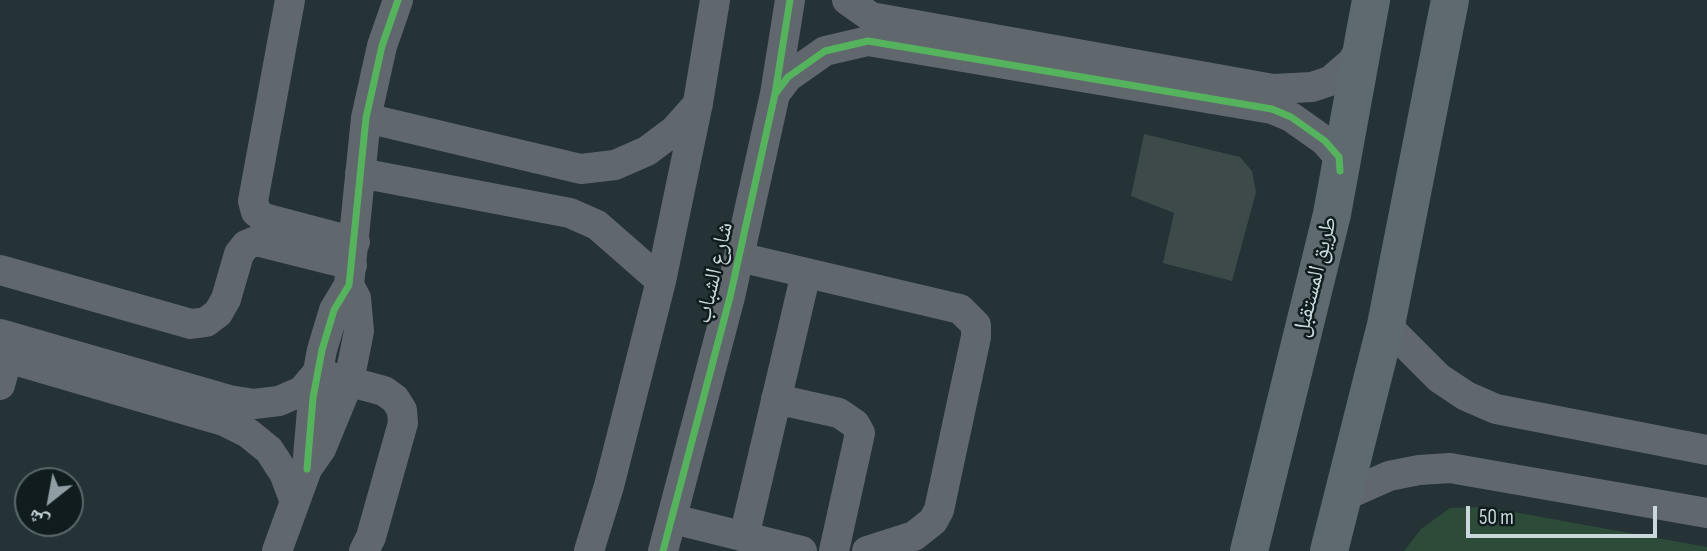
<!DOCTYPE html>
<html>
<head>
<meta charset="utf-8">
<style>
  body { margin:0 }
  #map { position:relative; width:1707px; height:551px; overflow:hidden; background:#253236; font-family:"Sofia Sans Condensed","Noto Naskh Arabic",sans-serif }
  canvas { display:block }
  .north { position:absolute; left:14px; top:467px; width:70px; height:70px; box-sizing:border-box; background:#111c1f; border:2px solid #5b676b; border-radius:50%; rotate:211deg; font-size:19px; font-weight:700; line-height:28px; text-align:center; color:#cad8dd }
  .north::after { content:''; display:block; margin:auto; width:24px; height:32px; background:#909ea3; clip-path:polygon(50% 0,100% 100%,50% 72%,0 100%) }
  .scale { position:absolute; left:1466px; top:506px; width:191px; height:32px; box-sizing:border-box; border:4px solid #cad8dd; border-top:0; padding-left:9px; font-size:21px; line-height:24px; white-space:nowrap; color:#cad8dd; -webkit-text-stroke:5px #111c1f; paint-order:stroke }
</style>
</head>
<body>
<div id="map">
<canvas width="1707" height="551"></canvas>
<div class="north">ش</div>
<div class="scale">50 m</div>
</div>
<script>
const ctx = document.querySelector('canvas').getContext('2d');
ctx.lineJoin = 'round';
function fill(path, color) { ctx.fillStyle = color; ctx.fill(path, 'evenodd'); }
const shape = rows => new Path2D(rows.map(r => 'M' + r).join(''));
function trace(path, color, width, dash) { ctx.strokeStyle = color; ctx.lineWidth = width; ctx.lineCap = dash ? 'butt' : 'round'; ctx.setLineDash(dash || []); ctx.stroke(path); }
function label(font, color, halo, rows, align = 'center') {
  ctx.font = font + ' "Sofia Sans Condensed","Noto Naskh Arabic",sans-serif'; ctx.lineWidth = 5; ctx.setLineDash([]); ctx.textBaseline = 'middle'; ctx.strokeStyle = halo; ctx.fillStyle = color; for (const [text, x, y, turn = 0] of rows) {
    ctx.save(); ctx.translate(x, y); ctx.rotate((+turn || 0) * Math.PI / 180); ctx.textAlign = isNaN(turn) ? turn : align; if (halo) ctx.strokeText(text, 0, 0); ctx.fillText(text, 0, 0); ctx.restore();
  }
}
fill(shape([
  [1486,507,1707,547,1707,551,1404,551,1421,529,1450,508]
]), '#2d4b39');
fill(shape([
  [1144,134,1240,157,1252,171,1256,192,1232,281,1163,263,1174,213,1131,196]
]), '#3e4a4a');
trace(shape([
  [290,0,253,201,256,212,264,218,355,242],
  [847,0,871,17,1273,89,1312,87,1330,81,1352,62,1363,44],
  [775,94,788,77,825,51,868,41,1272,109,1291,117,1325,141,1339,157,1340,171],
  [366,118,581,169,615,165,647,151,675,130,698,104],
  [360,173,570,213,597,225,661,281],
  [739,257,960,309,976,325,976,337,939,510,933,521,914,536,867,551],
  [0,270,191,324,206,322,218,313,226,299,239,254,246,245,256,241,352,265],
  [1386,325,1439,378,1466,396,1496,409,1707,450],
  [0,334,229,400,254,404,279,401,302,391,317,373,384,391,395,399,402,410,403,423,371,537,364,551],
  [0,356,224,421,248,433,269,450,284,473,295,502],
  [0,385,13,338],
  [776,399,839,413,855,424,860,433,834,551],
  [307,469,313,398,322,350,334,310,349,285,366,118,382,46,398,0],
  [1344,496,1389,476,1419,470,1450,468,1707,513],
  [673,519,802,551],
  [744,537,806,273],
  [277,551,307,469,321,449,349,381,359,331,356,298,349,285],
  [589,551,609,486,661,281,698,103,715,0],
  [663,551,730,297,775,94,790,0]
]), '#60686e', 30);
trace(shape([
  [1249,551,1332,214,1371,0],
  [1329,551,1386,325,1450,0]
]), '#5e6970', 38);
trace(shape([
  [775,94,788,77,825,51,868,41,1272,109,1291,117,1325,141,1339,157,1340,171],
  [307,469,313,398,322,350,334,310,349,285,366,118,382,46,398,0],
  [663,551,730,297,775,94,790,0]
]), '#56b35d', 7);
label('23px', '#cad8dd', '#111c1f', [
  ["شارع الشباب",715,273,-77],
  ["طريق المستقبل",1316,277,-76]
]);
</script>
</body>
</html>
